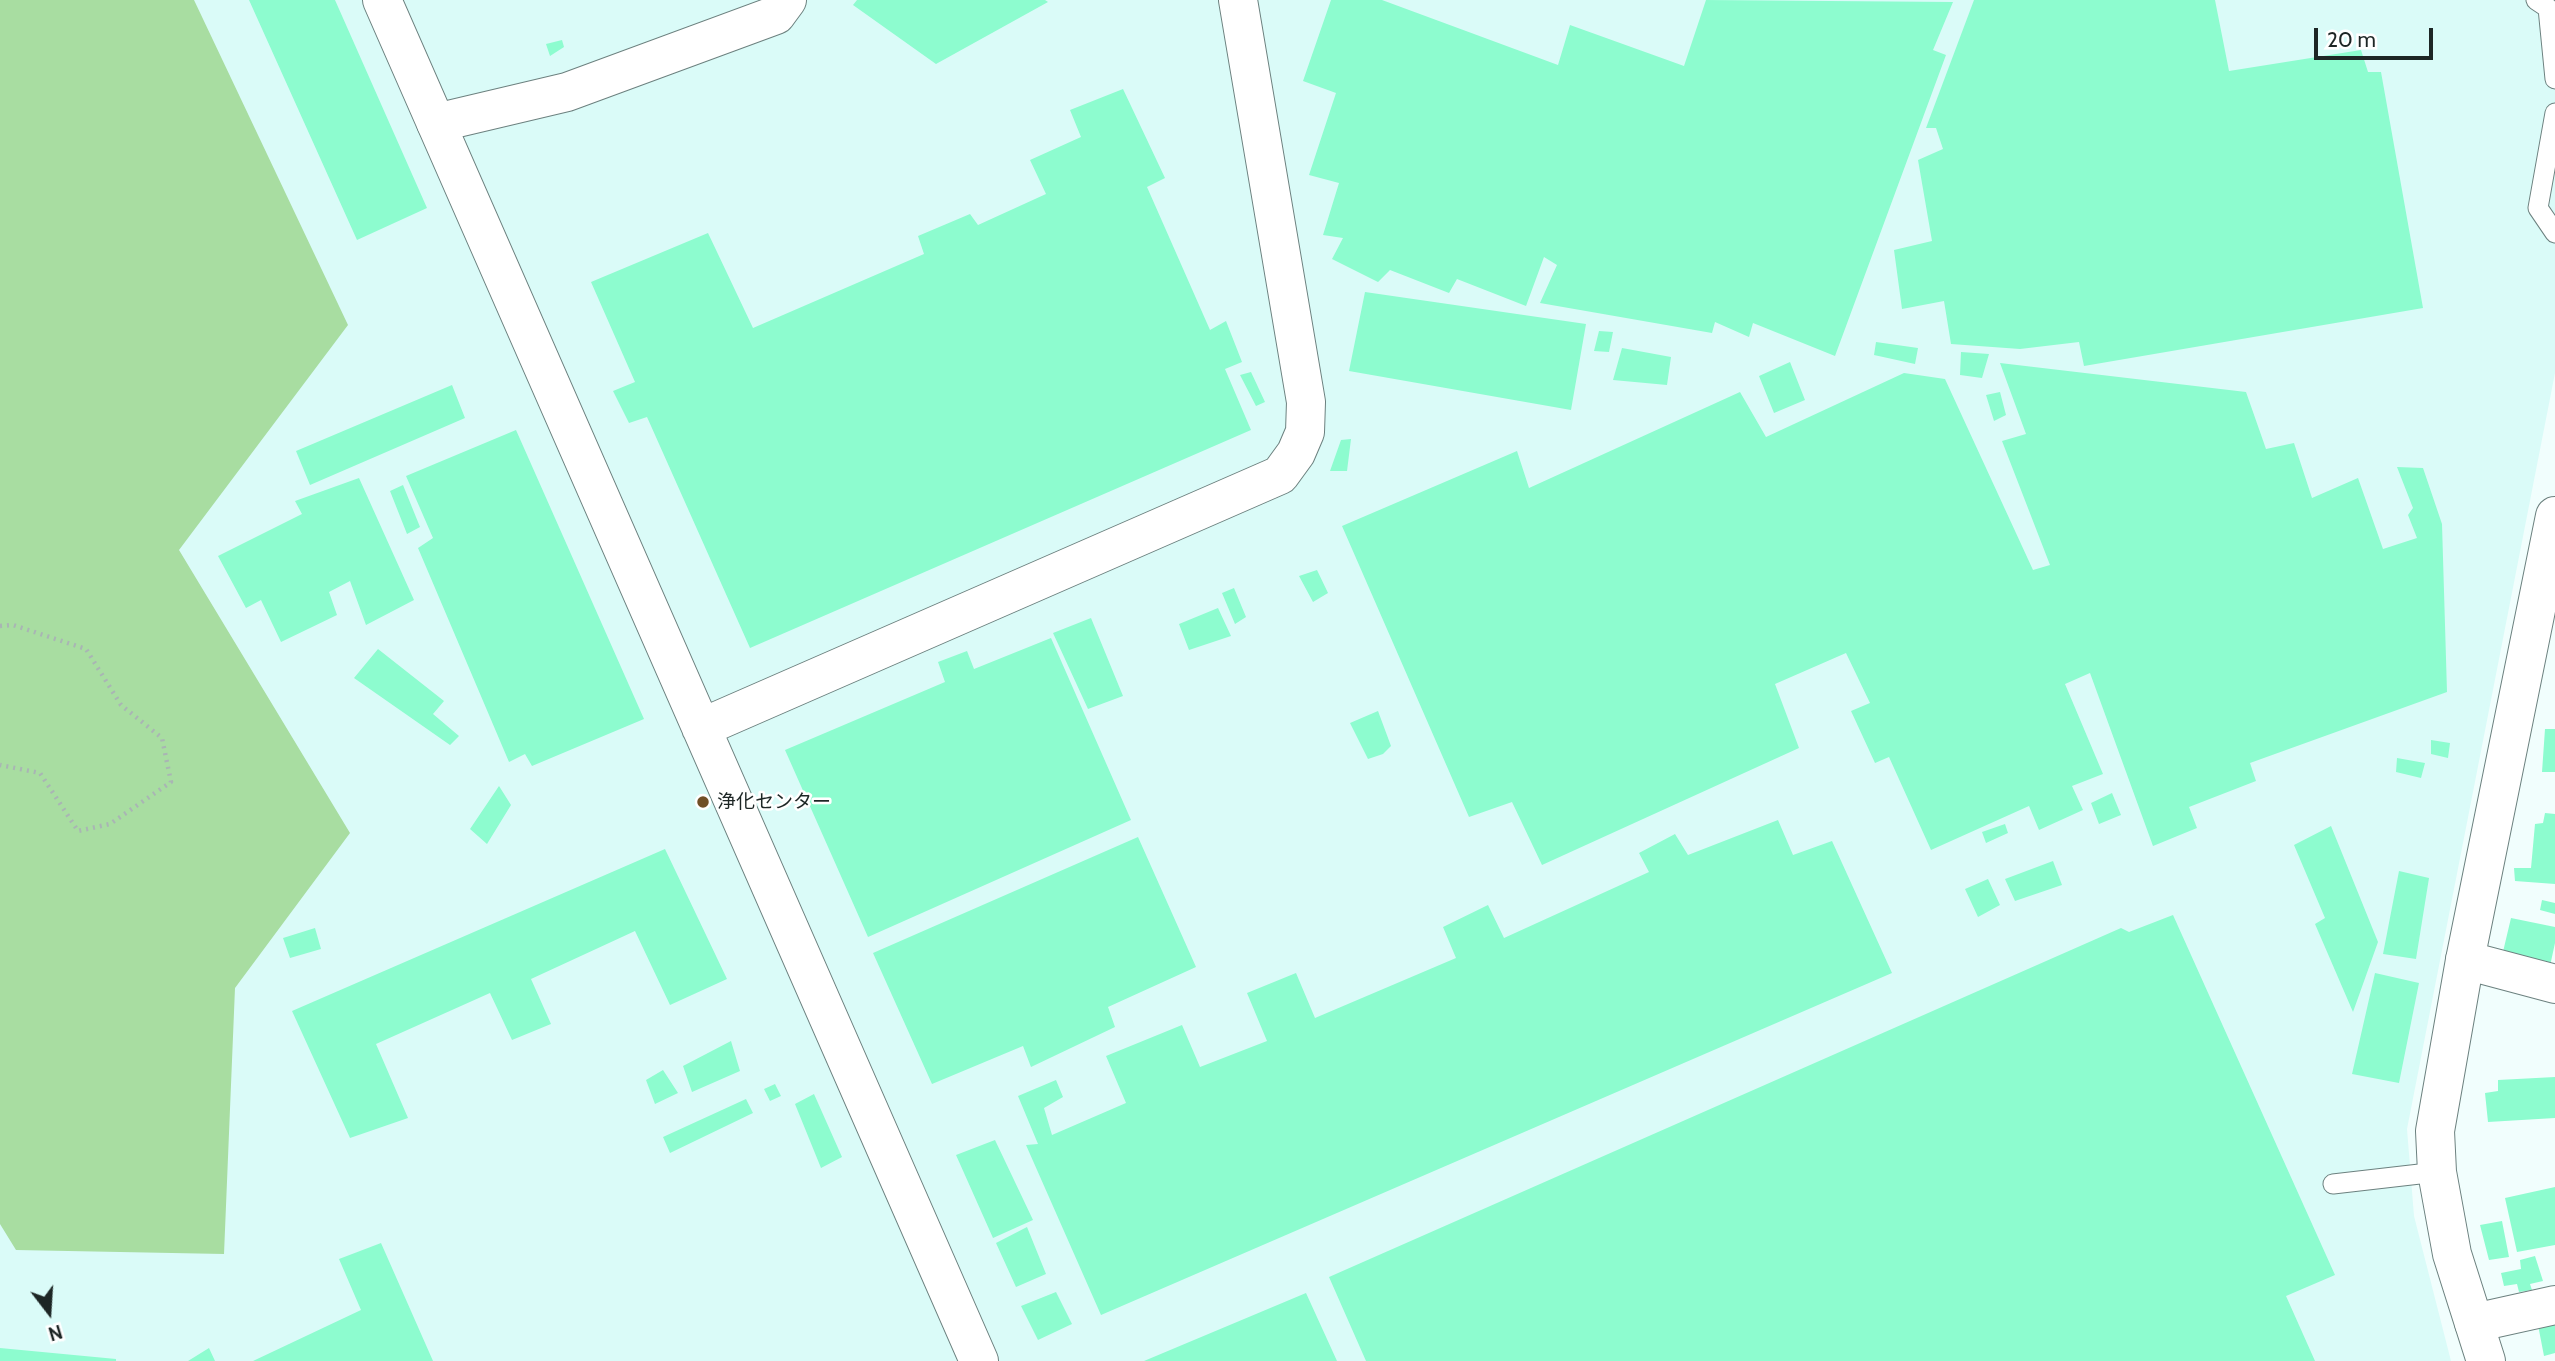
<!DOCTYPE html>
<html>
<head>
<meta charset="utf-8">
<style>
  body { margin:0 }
  #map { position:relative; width:2555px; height:1361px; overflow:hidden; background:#f1fefd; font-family:Cabin,sans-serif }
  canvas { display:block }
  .north { position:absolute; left:14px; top:1277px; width:70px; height:70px; -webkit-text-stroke:5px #fff; paint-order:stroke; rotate:163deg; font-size:19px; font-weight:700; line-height:28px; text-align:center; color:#1d2625 }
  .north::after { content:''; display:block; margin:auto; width:24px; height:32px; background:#1d2625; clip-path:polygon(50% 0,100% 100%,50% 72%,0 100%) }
  .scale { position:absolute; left:2314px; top:28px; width:119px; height:32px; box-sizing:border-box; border:4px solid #1d2625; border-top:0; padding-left:9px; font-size:21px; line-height:24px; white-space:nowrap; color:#1d2625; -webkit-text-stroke:5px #fff; paint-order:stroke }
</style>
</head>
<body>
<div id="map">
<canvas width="2555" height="1361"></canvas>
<div class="north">N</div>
<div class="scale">20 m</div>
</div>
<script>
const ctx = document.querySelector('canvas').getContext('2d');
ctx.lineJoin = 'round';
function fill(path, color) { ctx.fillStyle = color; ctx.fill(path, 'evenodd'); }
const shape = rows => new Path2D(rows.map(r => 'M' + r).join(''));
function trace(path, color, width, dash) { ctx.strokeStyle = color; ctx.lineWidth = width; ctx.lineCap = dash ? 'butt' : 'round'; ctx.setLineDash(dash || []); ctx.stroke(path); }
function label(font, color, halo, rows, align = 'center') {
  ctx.font = font + ' Cabin,"Noto Sans JP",sans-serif'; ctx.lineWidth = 5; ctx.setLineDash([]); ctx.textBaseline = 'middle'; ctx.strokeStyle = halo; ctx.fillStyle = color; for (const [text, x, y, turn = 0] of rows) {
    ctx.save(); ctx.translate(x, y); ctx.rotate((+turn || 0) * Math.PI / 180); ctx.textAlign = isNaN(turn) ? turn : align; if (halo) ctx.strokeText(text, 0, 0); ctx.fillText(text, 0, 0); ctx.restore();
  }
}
fill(shape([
  [0,0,2555,0,2555,373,2407,1129,2414,1216,2451,1361,0,1361]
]), '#dafbf8');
fill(shape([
  [0,0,194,0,348,325,179,550,350,833,235,988,224,1254,16,1250,0,1224]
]), '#a8dda1');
fill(shape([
  [249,0,335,0,427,208,357,240],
  [857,0,1045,0,1048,2,936,64,853,5],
  [1331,0,1382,0,1558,65,1570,25,1684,66,1706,0,1953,2,1933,50,1946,55,1835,356,1753,323,1749,337,1715,322,1712,333,1540,303,1557,265,1544,257,1526,306,1457,279,1449,293,1390,270,1378,282,1332,259,1343,238,1323,235,1339,183,1309,175,1336,93,1303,81],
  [1974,0,2215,0,2229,71,2361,50,2368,72,2381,72,2423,308,2084,366,2079,342,2020,349,1951,344,1944,301,1902,309,1894,250,1932,241,1918,160,1943,149,1936,128,1926,128],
  [562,40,564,47,550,56,546,44],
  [1123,89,1165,178,1147,187,1210,330,1226,321,1242,362,1225,369,1251,430,750,648,647,417,629,423,613,391,635,382,591,282,708,233,753,328,924,254,918,236,970,214,978,225,1046,194,1030,160,1081,137,1070,110],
  [1365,292,1586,324,1571,410,1349,371],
  [1599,331,1613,332,1609,352,1594,351],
  [1876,342,1918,348,1915,364,1874,355],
  [1622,348,1671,357,1667,385,1613,380],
  [1961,352,1989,354,1982,378,1960,375],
  [1790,362,1805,400,1774,413,1759,376],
  [2000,363,2246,392,2266,449,2294,443,2312,498,2358,478,2383,549,2417,538,2408,515,2413,508,2397,467,2423,468,2442,524,2447,692,2250,763,2256,781,2189,807,2197,828,2153,846,2090,673,2065,684,2103,774,2072,786,2083,810,2039,830,2029,806,1931,850,1889,757,1875,763,1851,711,1870,703,1846,653,1775,684,1799,748,1542,865,1512,802,1469,817,1342,526,1517,451,1529,488,1740,392,1766,437,1904,373,1945,379,2033,570,2050,565,2002,441,2026,434],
  [1251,372,1265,402,1256,406,1240,375],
  [452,385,465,418,310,485,296,451],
  [2000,392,2006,415,1994,421,1986,395],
  [516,430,644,719,532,766,525,754,509,762,418,548,433,538,406,476],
  [1351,439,1347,471,1330,471,1341,440],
  [359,478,414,600,366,625,350,581,329,592,337,615,281,642,261,600,246,608,218,556,302,514,295,501],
  [403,485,420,527,407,534,390,491],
  [1317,570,1328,593,1313,602,1299,576],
  [1234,588,1246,617,1235,624,1222,593],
  [1218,608,1231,636,1189,650,1179,624],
  [1091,618,1123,696,1088,709,1053,633],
  [1051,638,1131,820,868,937,785,750,945,682,938,662,967,651,974,669],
  [378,649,444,701,433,714,459,736,450,745,354,678],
  [1378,711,1391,746,1383,754,1368,759,1350,723],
  [2545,729,2555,729,2555,772,2542,772],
  [2431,740,2450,743,2448,758,2431,754],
  [2397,758,2425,763,2421,778,2396,772],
  [499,786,511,805,487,844,470,829],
  [2112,793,2121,815,2099,824,2091,803],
  [2545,813,2555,814,2555,884,2515,881,2514,868,2531,868,2535,824,2543,823],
  [1778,820,1793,855,1832,841,1892,973,1101,1315,1026,1145,1038,1144,1018,1096,1056,1080,1063,1097,1044,1108,1052,1135,1126,1103,1106,1056,1182,1025,1200,1067,1267,1041,1247,993,1296,973,1315,1018,1456,958,1443,927,1488,905,1504,938,1649,872,1639,853,1675,834,1688,855],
  [2005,824,2008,833,1986,843,1982,832],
  [2331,826,2378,942,2353,1012,2315,924,2325,918,2294,845],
  [1138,837,1196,967,1108,1007,1115,1027,1031,1067,1023,1046,932,1084,873,953],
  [665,849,727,979,670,1005,635,931,531,979,551,1024,512,1040,490,993,376,1044,408,1118,350,1138,292,1011],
  [2053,861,2062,885,2015,901,2005,879],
  [2399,871,2429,878,2416,959,2383,954],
  [1988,879,2000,905,1978,917,1965,889],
  [2542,900,2555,903,2555,914,2540,910],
  [2173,915,2335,1275,2286,1296,2315,1361,1366,1361,1329,1277,2121,928,2129,932],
  [2511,918,2555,927,2555,943,2550,966,2502,956],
  [315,928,321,949,290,958,283,938],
  [2375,973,2419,983,2399,1083,2352,1074],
  [731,1041,740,1071,692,1092,683,1066],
  [663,1070,678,1093,655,1104,646,1080],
  [2555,1077,2555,1118,2488,1122,2485,1093,2498,1091,2498,1080],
  [775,1084,781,1096,770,1101,764,1089],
  [814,1094,842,1157,821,1168,795,1104],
  [746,1099,753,1113,670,1153,663,1137],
  [995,1140,1033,1220,993,1238,956,1155],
  [2555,1187,2555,1245,2517,1252,2505,1198],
  [2502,1221,2509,1257,2489,1260,2480,1225],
  [1027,1227,1046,1274,1016,1287,996,1243],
  [381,1243,433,1361,253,1361,361,1310,339,1259],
  [2535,1256,2543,1281,2530,1284,2532,1290,2519,1292,2517,1284,2504,1286,2501,1273,2521,1269,2520,1260],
  [1056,1292,1072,1324,1038,1340,1021,1306],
  [1306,1293,1337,1361,1144,1361],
  [2555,1322,2555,1353,2544,1356,2538,1325],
  [0,1348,116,1359,116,1361,0,1361],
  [209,1348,215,1361,188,1361]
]), '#8dfccf');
const service = shape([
  [2536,0,2548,8,2555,79],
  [2555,113,2538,208,2555,233],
  [2333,1184,2437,1172]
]);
const minor = shape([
  [436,123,567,92,776,15,787,0],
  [2465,960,2555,984],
  [2474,1323,2555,1305]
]);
const tertiary = shape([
  [382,0,979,1361],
  [701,728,1280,475,1296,453,1305,432,1306,402,1238,0],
  [2486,1361,2452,1254,2437,1172,2435,1131,2465,960,2555,516]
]);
trace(service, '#6c817f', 21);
trace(minor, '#6c817f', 40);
trace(tertiary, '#6c817f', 40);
trace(shape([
  [0,626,13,625,86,649,121,705,162,738,171,782,110,824,78,831,40,773,0,765]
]), '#a9b5b4', 4.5, [2, 5]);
trace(service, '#fff', 19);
trace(minor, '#fff', 38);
trace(tertiary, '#fff', 38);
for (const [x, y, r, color] of [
  [703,802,7,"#704f26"]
]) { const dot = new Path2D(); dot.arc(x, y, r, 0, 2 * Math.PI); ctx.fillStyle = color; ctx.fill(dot); trace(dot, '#fff', 2.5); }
label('19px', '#1d2625', '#fff', [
  ["浄化センター",717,802]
], 'left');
</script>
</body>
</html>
